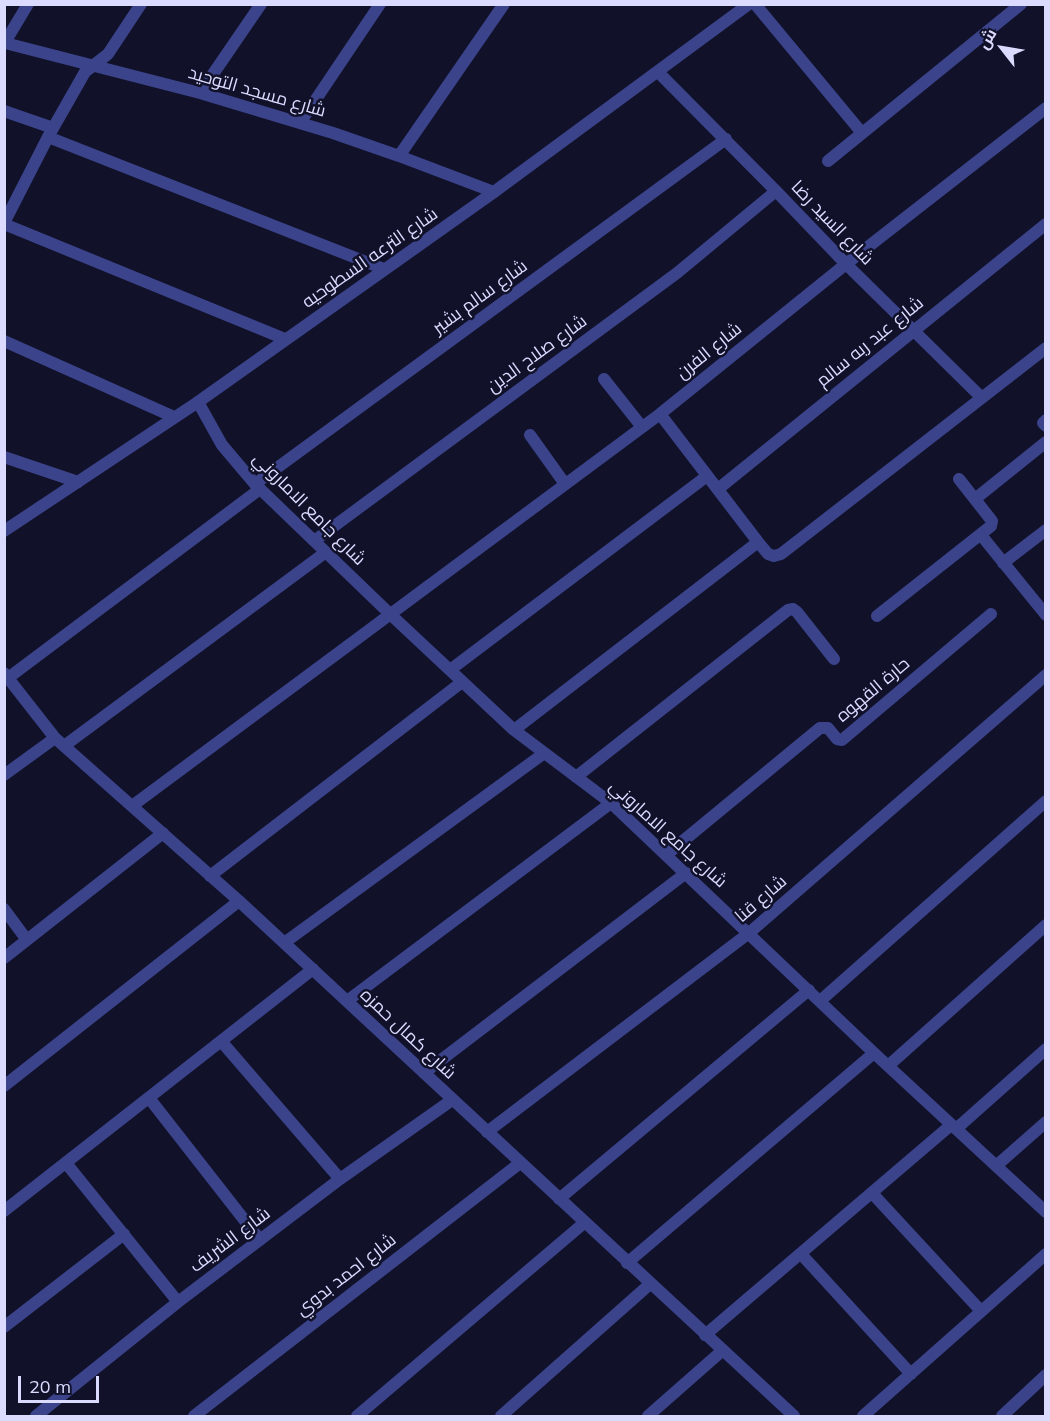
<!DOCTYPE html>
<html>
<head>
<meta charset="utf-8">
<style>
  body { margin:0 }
  #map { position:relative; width:1050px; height:1421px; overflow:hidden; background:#11112a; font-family:Mulish,Cairo,sans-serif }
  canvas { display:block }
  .frame { position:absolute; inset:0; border:6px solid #dadbff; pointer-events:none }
  .north { position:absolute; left:972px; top:18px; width:60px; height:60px; -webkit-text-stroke:4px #11112a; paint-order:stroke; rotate:301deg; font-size:16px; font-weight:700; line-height:24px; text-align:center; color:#dadbff }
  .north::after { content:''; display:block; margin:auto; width:21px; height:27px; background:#dadbff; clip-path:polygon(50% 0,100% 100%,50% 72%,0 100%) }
  .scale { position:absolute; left:18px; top:1376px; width:81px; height:27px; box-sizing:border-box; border:3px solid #dadbff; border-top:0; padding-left:8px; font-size:18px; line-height:21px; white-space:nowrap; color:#dadbff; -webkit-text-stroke:4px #11112a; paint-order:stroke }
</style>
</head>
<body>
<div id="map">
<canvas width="1050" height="1421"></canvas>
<div class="frame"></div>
<div class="north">ش</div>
<div class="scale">20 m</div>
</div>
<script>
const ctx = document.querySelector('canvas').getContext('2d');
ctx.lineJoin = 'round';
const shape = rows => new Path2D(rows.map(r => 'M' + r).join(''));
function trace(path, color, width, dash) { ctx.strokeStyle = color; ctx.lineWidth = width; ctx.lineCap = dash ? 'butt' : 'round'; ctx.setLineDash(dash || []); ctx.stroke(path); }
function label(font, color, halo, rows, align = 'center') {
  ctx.font = font + ' Mulish,Cairo,sans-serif'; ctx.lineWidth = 5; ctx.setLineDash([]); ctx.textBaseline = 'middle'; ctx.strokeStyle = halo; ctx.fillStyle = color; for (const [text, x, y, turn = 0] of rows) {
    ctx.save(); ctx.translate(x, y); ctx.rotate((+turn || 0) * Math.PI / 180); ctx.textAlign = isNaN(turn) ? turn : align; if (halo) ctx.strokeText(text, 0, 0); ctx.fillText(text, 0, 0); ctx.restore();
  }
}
trace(shape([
  [755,4,862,133],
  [5,43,200,93,333,133,399,156,494,192],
  [4,44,28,4],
  [658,72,776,191,846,264,982,398],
  [200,93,261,4],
  [4,111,53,128],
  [300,123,380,4],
  [48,137,384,269],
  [399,156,504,4],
  [828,161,1021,4],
  [4,223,48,137,85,72,108,54,141,4],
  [4,224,285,339],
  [4,341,174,417],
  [604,379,642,427],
  [198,402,222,445,255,484,390,614,514,730,611,803,874,1053,1046,1212],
  [660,414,758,542,768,554,774,556,781,554,1046,348],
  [1046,420,1043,423,1046,426],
  [530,435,565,484],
  [4,457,78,482],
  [255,484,726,139],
  [718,489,1046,224],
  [975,499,1046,442],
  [981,535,1046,615],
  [314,541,677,273,776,191],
  [1003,563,1046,530],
  [877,616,991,526,992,521,959,479],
  [450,670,707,476],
  [4,673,55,738,239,901,794,1416],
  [8,678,260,489],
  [514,730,758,542],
  [64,746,326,552],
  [4,775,55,738],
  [576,777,788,610,793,609,797,612,834,659],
  [132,806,660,414,846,264,1046,108],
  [666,855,820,728,828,728,837,739,842,740,991,614],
  [210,876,462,682],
  [4,909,27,940],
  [284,943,543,754],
  [4,958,163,833],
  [347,1001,611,803],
  [820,1001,1046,801],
  [221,1041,340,1179],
  [888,1066,1046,925],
  [424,1073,686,873],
  [4,1086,239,901],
  [149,1098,260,1240],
  [956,1129,1046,1049],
  [487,1132,749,933,1046,675],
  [66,1163,178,1302],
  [996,1166,1046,1122],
  [872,1193,981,1311],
  [559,1199,809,990],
  [4,1211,313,969],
  [801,1254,911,1374],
  [627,1263,874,1053],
  [4,1327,124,1234],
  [705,1335,951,1125],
  [36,1416,178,1302,340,1179,452,1100],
  [194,1416,520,1163],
  [357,1416,584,1223],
  [501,1416,650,1284],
  [648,1416,723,1350],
  [863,1416,1046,1254],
  [1002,1416,1046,1375]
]), '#3b438a', 12);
trace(shape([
  [4,531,198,402,494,192,749,4]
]), '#3b438a', 12);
label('18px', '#dadbff', '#11112a', [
  ["شارع مسجد التوحيد",257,92,16],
  ["شارع السيد رضا",832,223,46],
  ["شارع الترعه السطوحيه",370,258,-35],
  ["شارع سالم بشير",480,297,-36],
  ["شارع عبد ربه سالم",870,342,-39],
  ["شارع الفرن",709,351,-39],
  ["شارع صلاح الدين",537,354,-36],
  ["شارع جامع الاماروني",309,509,45],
  ["حارة القهوه",873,690,-40],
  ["شارع جامع الاماروني",668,834,42],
  ["شارع قنا",761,899,-41],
  ["شارع كمال حمزه",408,1034,43],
  ["شارع الشريف",230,1240,-37],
  ["شارع احمد بدوي",346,1275,-38]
]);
</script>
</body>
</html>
